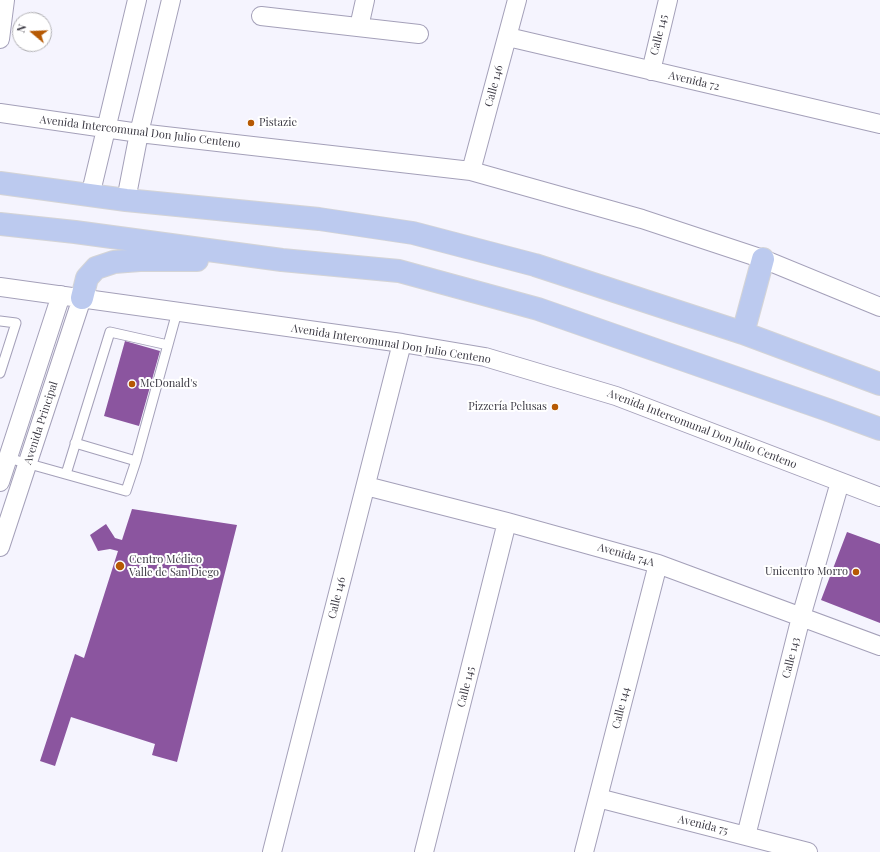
<!DOCTYPE html>
<html>
<head>
<meta charset="utf-8">
<style>
  body { margin:0 }
  #map { position:relative; width:880px; height:852px; overflow:hidden; background:#f5f4fe; font-family:"Playfair Display",serif }
  canvas { display:block }
  .north { position:absolute; left:12px; top:12px; width:40px; height:40px; box-sizing:border-box; background:#fff; border:1px solid #b1b0b4; border-radius:50%; rotate:289deg; font-size:11px; font-weight:700; line-height:16px; text-align:center; color:#3c3a44 }
  .north::after { content:''; display:block; margin:auto; width:14px; height:18px; background:#b65903; clip-path:polygon(50% 0,100% 100%,50% 72%,0 100%) }
</style>
</head>
<body>
<div id="map">
<canvas width="880" height="852"></canvas>
<div class="north">N</div>
</div>
<script>
const ctx = document.querySelector('canvas').getContext('2d');
ctx.lineJoin = 'round';
function fill(path, color) { ctx.fillStyle = color; ctx.fill(path, 'evenodd'); }
const shape = rows => new Path2D(rows.map(r => 'M' + r).join(''));
function trace(path, color, width, dash) { ctx.strokeStyle = color; ctx.lineWidth = width; ctx.lineCap = dash ? 'butt' : 'round'; ctx.setLineDash(dash || []); ctx.stroke(path); }
function label(font, color, halo, rows, align = 'center') {
  ctx.font = font + ' "Playfair Display",serif'; ctx.lineWidth = 4; ctx.setLineDash([]); ctx.textBaseline = 'middle'; ctx.strokeStyle = halo; ctx.fillStyle = color; for (const [text, x, y, turn = 0] of rows) {
    ctx.save(); ctx.translate(x, y); ctx.rotate((+turn || 0) * Math.PI / 180); ctx.textAlign = isNaN(turn) ? turn : align; if (halo) ctx.strokeText(text, 0, 0); ctx.fillText(text, 0, 0); ctx.restore();
  }
}
fill(shape([
  [125,341,160,351,139,426,104,416],
  [132,509,237,525,177,762,152,755,155,744,71,717,55,766,40,761,75,654,84,658,118,551,110,549,98,551,90,535,106,524,115,538,122,540],
  [847,532,880,544,880,623,821,600]
]), '#8b559f');
const service = shape([
  [0,321,16,323,0,373],
  [75,443,136,461],
  [8,458,126,491,136,461,177,312],
  [66,474,110,332,168,345]
]);
const minor = shape([
  [261,16,419,34],
  [359,27,365,0],
  [508,37,880,124],
  [0,39,5,0],
  [651,71,668,0],
  [0,113,139,133,471,171,642,219,763,259,880,307],
  [471,171,517,0],
  [90,196,137,0],
  [126,200,139,133,171,0],
  [0,287,402,343,485,357,616,396,880,497],
  [0,482,61,295],
  [366,486,507,522,658,564,880,646],
  [0,547,82,298],
  [598,798,808,852],
  [746,836,801,617,840,482],
  [272,852,402,343],
  [424,852,507,522],
  [584,852,658,564]
]);
const primary = shape([
  [0,183,126,200,319,219,413,233,535,265,743,333,880,384],
  [0,224,75,232,282,260,399,271,538,309,828,410,880,429],
  [82,298,87,278,96,268,114,262,140,260,197,260],
  [743,333,763,259]
]);
trace(service, '#a4a0b9', 11);
trace(minor, '#a4a0b9', 20);
trace(primary, '#d4d4d6', 24);
trace(service, '#fff', 9);
trace(minor, '#fff', 18);
trace(primary, '#bccaef', 22);
for (const [x, y, r, color] of [
  [251,123,4,"#b65903"],
  [132,384,4,"#b65903"],
  [555,407,4,"#b65903"],
  [120,566,5,"#b65903"],
  [856,572,4,"#b65903"]
]) { const dot = new Path2D(); dot.arc(x, y, r, 0, 2 * Math.PI); ctx.fillStyle = color; ctx.fill(dot); trace(dot, '#fff', 1.5); }
label('11px', '#3c3a44', '#fff', [
  ["Calle 145",659,35,-76],
  ["Avenida 72",694,81,13],
  ["Calle 146",494,86,-75],
  ["Avenida Intercomunal Don Julio Centeno",140,132,7],
  ["Avenida Intercomunal Don Julio Centeno",391,344,9],
  ["Avenida Principal",41,423,-72],
  ["Avenida Intercomunal Don Julio Centeno",702,429,21],
  ["Avenida 74A",626,555,16],
  ["Calle 146",337,598,-76],
  ["Calle 143",791,658,-76],
  ["Calle 145",466,687,-76],
  ["Calle 144",621,708,-76],
  ["Avenida 75",703,825,14]
]);
label('11px', '#3c3a44', '#fff', [
  ["Pistazie",259,123],
  ["McDonald's",140,384],
  ["Pizzería Pelusas",547,407,"right"],
  ["Centro Médico",129,560],
  ["Valle de San Diego",129,573],
  ["Unicentro Morro",848,572,"right"]
], 'left');
</script>
</body>
</html>
